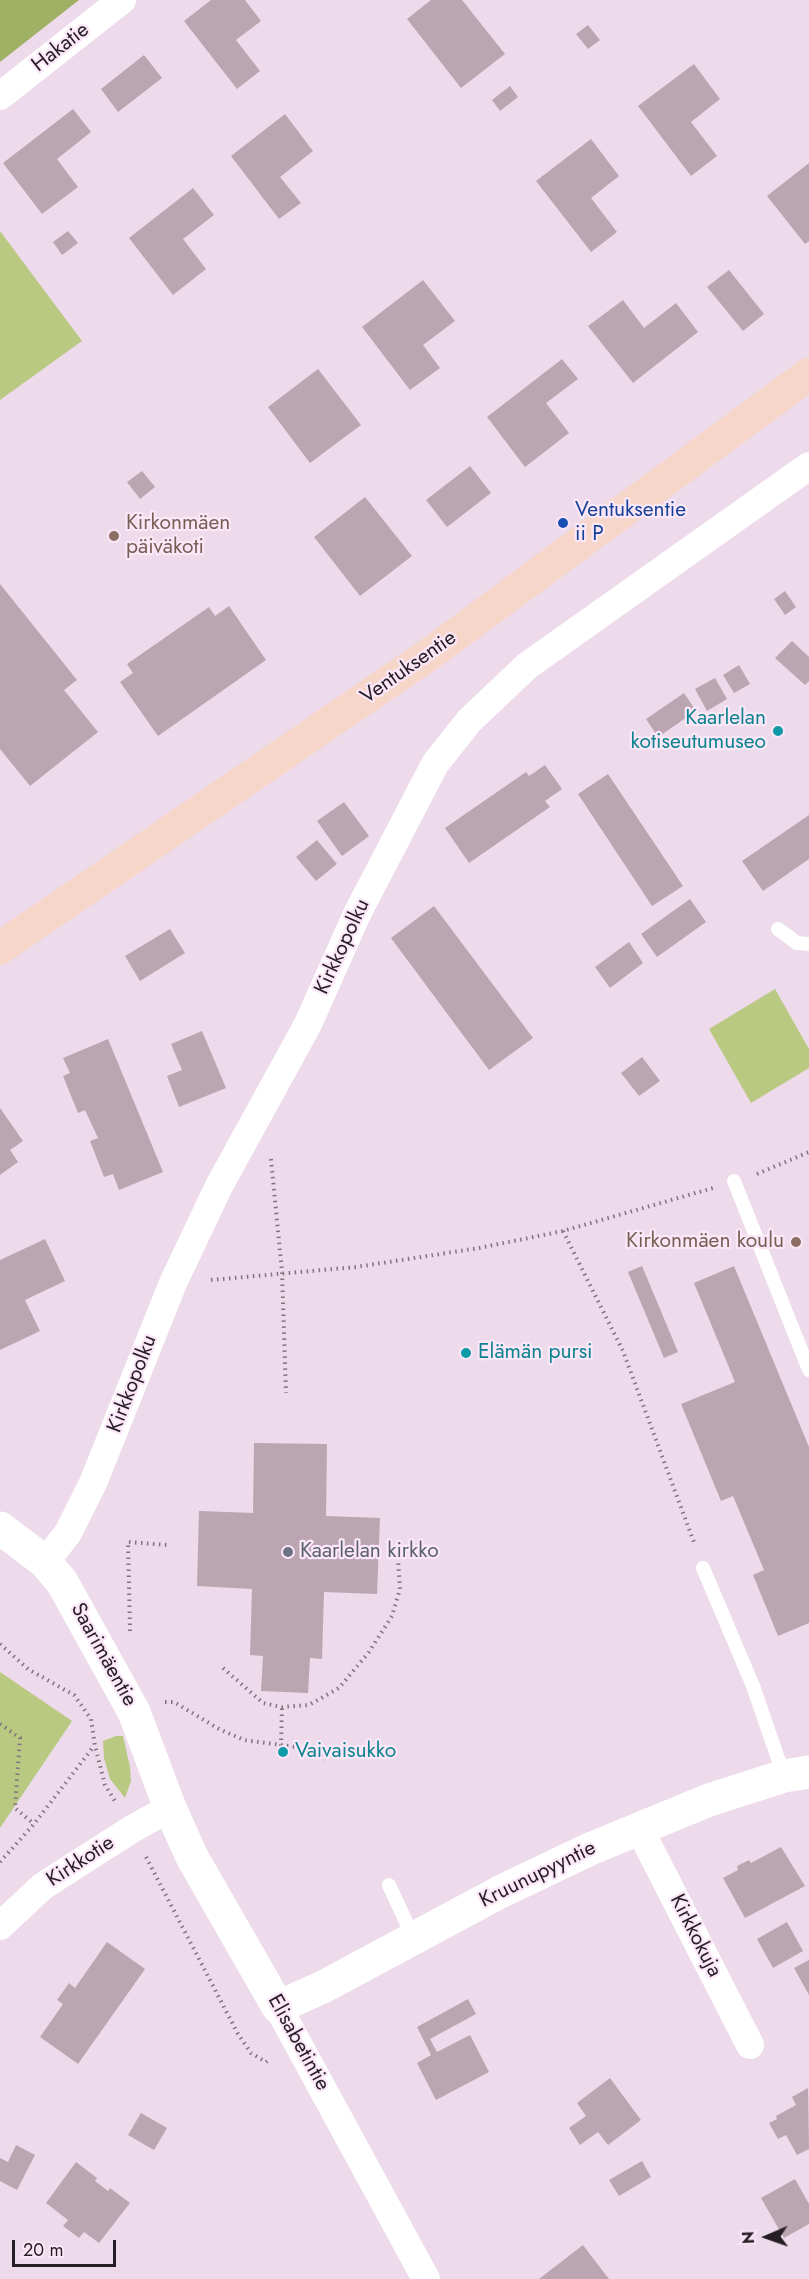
<!DOCTYPE html>
<html>
<head>
<meta charset="utf-8">
<style>
  body { margin:0 }
  #map { position:relative; width:809px; height:2279px; overflow:hidden; background:#eddaeb; font-family:Jost,sans-serif }
  canvas { display:block }
  .north { position:absolute; left:737px; top:2207px; width:60px; height:60px; -webkit-text-stroke:4px #fbe7f8; paint-order:stroke; rotate:268deg; font-size:16px; font-weight:700; line-height:24px; text-align:center; color:#251e24 }
  .north::after { content:''; display:block; margin:auto; width:21px; height:27px; background:#251e24; clip-path:polygon(50% 0,100% 100%,50% 72%,0 100%) }
  .scale { position:absolute; left:12px; top:2240px; width:104px; height:27px; box-sizing:border-box; border:3px solid #251e24; border-top:0; padding-left:8px; font-size:18px; line-height:21px; white-space:nowrap; color:#251e24; -webkit-text-stroke:4px #fbe7f8; paint-order:stroke }
</style>
</head>
<body>
<div id="map">
<canvas width="809" height="2279"></canvas>
<div class="north">N</div>
<div class="scale">20 m</div>
</div>
<script>
const ctx = document.querySelector('canvas').getContext('2d');
ctx.lineJoin = 'round';
function fill(path, color) { ctx.fillStyle = color; ctx.fill(path, 'evenodd'); }
const shape = rows => new Path2D(rows.map(r => 'M' + r).join(''));
function trace(path, color, width, dash) { ctx.strokeStyle = color; ctx.lineWidth = width; ctx.lineCap = dash ? 'butt' : 'round'; ctx.setLineDash(dash || []); ctx.stroke(path); }
function label(font, color, halo, rows, align = 'center') {
  ctx.font = font + ' Jost,sans-serif'; ctx.lineWidth = 4.5; ctx.setLineDash([]); ctx.textBaseline = 'middle'; ctx.strokeStyle = halo; ctx.fillStyle = color; for (const [text, x, y, turn = 0] of rows) {
    ctx.save(); ctx.translate(x, y); ctx.rotate((+turn || 0) * Math.PI / 180); ctx.textAlign = isNaN(turn) ? turn : align; if (halo) ctx.strokeText(text, 0, 0); ctx.fillText(text, 0, 0); ctx.restore();
  }
}
fill(shape([
  [0,231,82,341,0,400],
  [775,989,809,1049,809,1068,751,1103,709,1029],
  [0,1672,72,1721,0,1828],
  [116,1736,123,1736,130,1767,131,1781,125,1798,110,1779,104,1758,103,1741]
]), '#b9c982');
fill(shape([
  [0,0,79,0,0,62]
]), '#a0b166');
fill(shape([
  [211,0,245,0,261,21,236,40,260,71,237,89,184,21],
  [431,0,462,0,505,54,461,88,407,19],
  [588,25,600,40,588,49,576,34],
  [144,55,162,78,118,112,101,89],
  [694,64,720,99,691,122,717,156,691,176,638,106],
  [510,86,518,97,500,111,492,100],
  [73,109,91,132,57,159,78,187,42,214,3,163],
  [285,114,313,151,280,177,301,203,279,219,231,156],
  [591,139,619,176,591,198,617,232,591,252,536,181],
  [809,163,809,241,805,244,767,196],
  [193,188,214,215,183,239,206,269,173,295,129,238],
  [68,231,78,243,62,255,53,242],
  [729,270,764,314,743,331,707,287],
  [423,280,455,321,423,345,440,368,410,390,362,327],
  [623,300,644,328,676,303,698,332,633,383,588,326],
  [562,359,578,379,546,403,569,433,525,467,487,417],
  [318,369,361,425,310,463,268,407],
  [470,466,491,493,447,527,426,500],
  [142,471,155,487,140,499,127,482],
  [365,497,412,556,360,596,314,537],
  [0,584,77,680,64,690,98,732,30,786,0,749],
  [785,591,796,607,785,615,774,599],
  [229,606,266,660,158,736,120,682,133,673,127,664,209,607,215,616],
  [792,641,809,657,809,681,805,685,775,658],
  [739,665,750,684,734,693,723,675],
  [715,678,727,699,707,711,695,689],
  [684,693,696,711,658,737,646,719],
  [545,765,562,789,545,801,550,807,469,863,445,828,526,772,529,776],
  [608,774,683,886,652,906,578,794],
  [344,802,369,836,342,856,317,821],
  [809,815,809,859,763,891,742,861],
  [317,840,337,864,316,881,296,857],
  [690,899,706,922,657,957,641,934],
  [434,906,533,1038,489,1070,391,938],
  [170,929,185,953,140,981,125,956],
  [629,942,643,963,610,988,595,967],
  [202,1031,226,1088,179,1107,167,1076,182,1070,171,1044],
  [108,1039,163,1172,119,1190,113,1174,104,1177,90,1141,98,1138,85,1110,78,1113,63,1076,70,1073,63,1058],
  [642,1057,660,1081,639,1096,621,1073],
  [0,1108,23,1141,10,1150,18,1162,0,1175],
  [45,1239,65,1281,25,1300,40,1331,0,1350,0,1260],
  [642,1266,678,1352,664,1358,628,1272],
  [734,1266,809,1447,809,1623,778,1636,753,1575,764,1570,733,1496,721,1501,681,1404,735,1382,694,1283],
  [254,1443,327,1444,326,1516,380,1518,377,1594,324,1592,322,1659,310,1658,308,1693,261,1691,263,1656,250,1655,252,1589,197,1586,199,1511,253,1513],
  [781,1847,805,1886,745,1918,723,1878,738,1870,737,1866,749,1860,751,1863],
  [787,1922,803,1951,773,1968,757,1939],
  [107,1942,145,1969,78,2064,40,2037,63,2004,57,2000,69,1983,75,1988],
  [809,1960,809,1995,794,1968],
  [468,1999,476,2014,430,2039,437,2052,470,2035,489,2072,436,2100,417,2063,431,2055,417,2027],
  [610,2078,641,2120,608,2145,598,2132,580,2145,569,2128,586,2116,577,2103],
  [808,2088,809,2149,797,2155,786,2135,778,2139,769,2123,777,2119,776,2116,796,2105,792,2097],
  [141,2113,167,2128,154,2150,128,2135],
  [16,2145,35,2155,17,2190,0,2181,0,2158,8,2162],
  [642,2161,651,2177,619,2196,609,2180],
  [76,2162,97,2178,95,2181,108,2191,110,2188,130,2203,99,2243,84,2232,79,2238,63,2226,68,2220,46,2203],
  [795,2179,809,2204,809,2224,784,2238,761,2198],
  [583,2245,609,2279,539,2279]
]), '#bba5b1');
trace(shape([
  [271,1159,282,1272,286,1393],
  [757,1174,809,1152],
  [563,1231,623,1351,695,1545],
  [211,1280,356,1267,479,1248,563,1231,713,1188],
  [130,1631,128,1542,167,1545],
  [0,1644,28,1669,74,1695,91,1719,95,1746,105,1785,115,1801],
  [223,1668,263,1703,282,1707,309,1705,339,1688,369,1652,392,1616,400,1589,398,1559],
  [165,1702,174,1702,219,1729,244,1740,311,1749,326,1759],
  [0,1724,20,1738,15,1808,34,1824],
  [281,1746,282,1707],
  [146,1857,238,2034,251,2053,266,2062,270,2059],
  [0,1862,34,1824,94,1746]
]), '#81747f', 4, [1.5, 4.5]);
trace(shape([
  [778,929,797,943,809,944],
  [734,1181,809,1370],
  [703,1568,753,1686,784,1776],
  [389,1885,413,1937]
]), '#fff', 14);
trace(shape([
  [0,96,122,0],
  [45,1562,68,1533,93,1483,173,1283,219,1186,308,1024,357,914,435,764,469,721,527,666,809,466],
  [639,1828,750,2045],
  [0,1926,43,1886,132,1829,170,1808],
  [278,2007,426,2279]
]), '#fff', 28);
trace(shape([
  [0,1528,45,1562,62,1582,134,1712,170,1808,192,1857,278,2007,323,1987,500,1892,590,1849,709,1800,784,1776,809,1772]
]), '#fff', 33);
trace(shape([
  [0,948,431,653,809,374]
]), '#f7d6ca', 33);
for (const [x, y, r, color] of [
  [563,523,6,"#1a4fb4"],
  [114,536,6,"#8d6e63"],
  [778,731,6,"#0f9aa8"],
  [796,1242,6,"#8d6e63"],
  [466,1353,6,"#0f9aa8"],
  [288,1552,6,"#6b7280"],
  [283,1752,6,"#0f9aa8"]
]) { const dot = new Path2D(); dot.arc(x, y, r, 0, 2 * Math.PI); ctx.fillStyle = color; ctx.fill(dot); trace(dot, '#fbe7f8', 2); }
label('21px', '#251e24', '#fbe7f8', [
  ["Hakatie",61,48,-38],
  ["Ventuksentie",409,668,-35],
  ["Kirkkopolku",343,947,-65],
  ["Kirkkopolku",133,1384,-69],
  ["Saarimäentie",103,1655,61],
  ["Kirkkotie",81,1862,-33],
  ["Kruunupyyntie",538,1875,-26],
  ["Kirkkokuja",695,1936,63],
  ["Elisabetintie",298,2043,61]
]);
label('21px', '#164399', '#fbe7f8', [
  ["Ventuksentie",575,511],
  ["ii P",575,535]
], 'left');
label('21px', '#785e54', '#fbe7f8', [
  ["Kirkonmäen",126,524],
  ["päiväkoti",126,548],
  ["Kirkonmäen koulu",784,1242,"right"]
], 'left');
label('21px', '#0d838f', '#fbe7f8', [
  ["Kaarlelan",766,719,"right"],
  ["kotiseutumuseo",766,743,"right"],
  ["Elämän pursi",478,1353],
  ["Vaivaisukko",295,1752]
], 'left');
label('21px', '#5b616d', '#fbe7f8', [
  ["Kaarlelan kirkko",300,1552]
], 'left');
</script>
</body>
</html>
